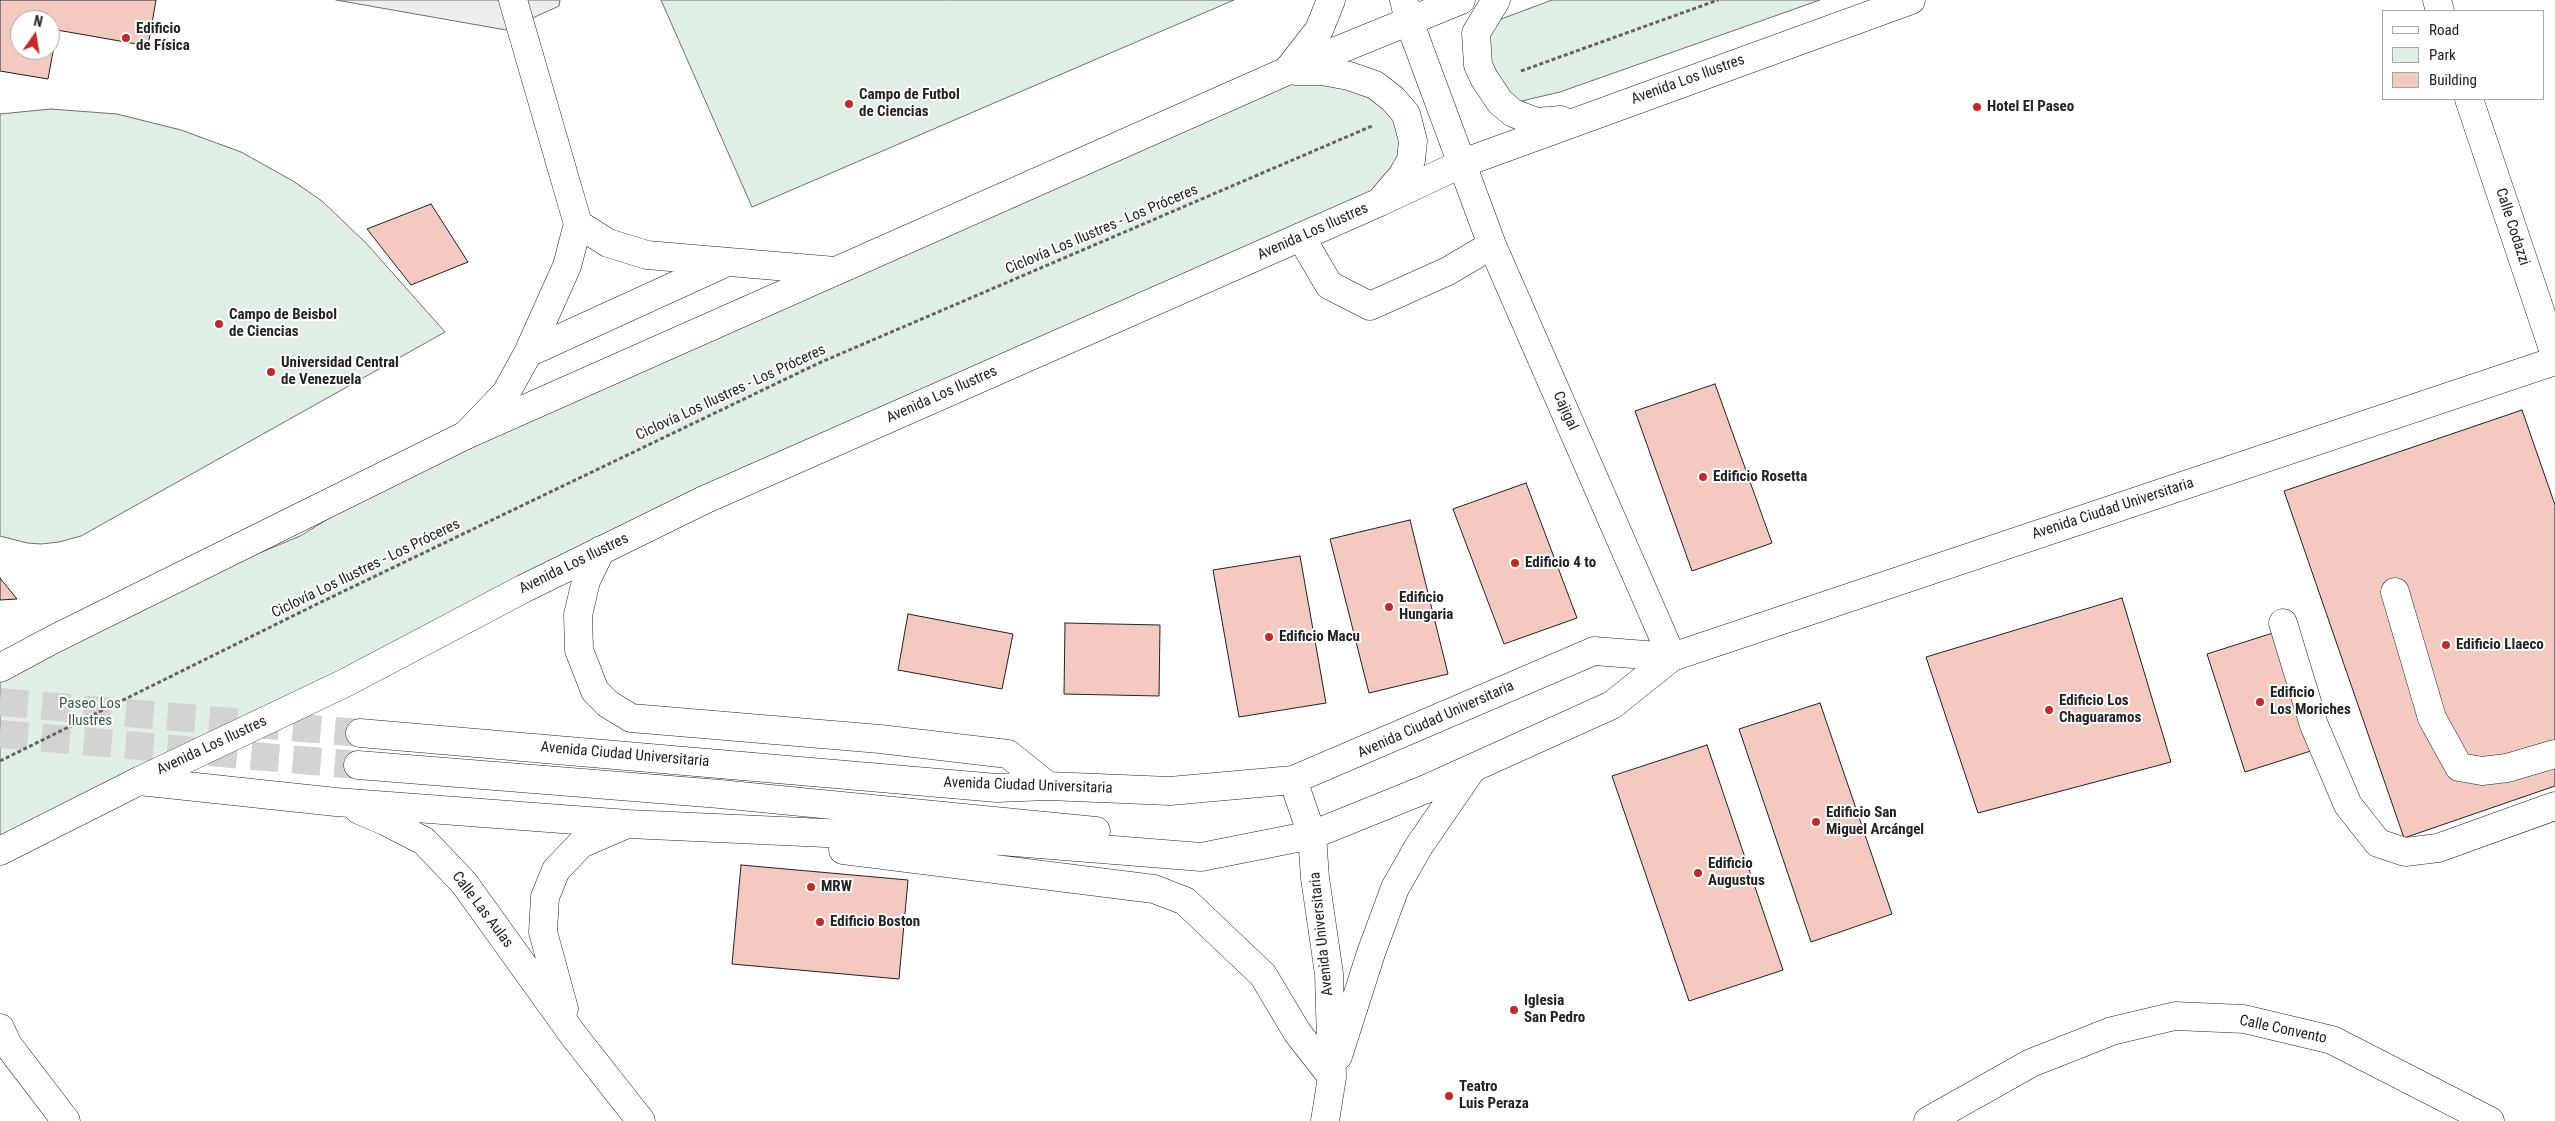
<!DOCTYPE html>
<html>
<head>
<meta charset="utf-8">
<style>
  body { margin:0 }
  #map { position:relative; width:2555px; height:1121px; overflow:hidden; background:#fff; font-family:"Roboto Condensed",sans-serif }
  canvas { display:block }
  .legend { position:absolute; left:2382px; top:10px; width:162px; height:90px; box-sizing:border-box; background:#fff; border:1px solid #a7a7a7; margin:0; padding:6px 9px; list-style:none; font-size:15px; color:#222 }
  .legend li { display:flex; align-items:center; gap:10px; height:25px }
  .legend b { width:25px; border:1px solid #a7a7a7 }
  .north { position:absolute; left:10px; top:10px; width:50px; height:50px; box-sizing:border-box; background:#fff; border:1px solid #a7a7a7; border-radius:50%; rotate:13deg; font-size:14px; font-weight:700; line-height:20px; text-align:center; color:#222 }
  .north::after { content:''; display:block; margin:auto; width:18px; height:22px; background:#c62828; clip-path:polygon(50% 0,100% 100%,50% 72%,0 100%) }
</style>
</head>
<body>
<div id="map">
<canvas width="2555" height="1121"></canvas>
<ul class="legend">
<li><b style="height:6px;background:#fff"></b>Road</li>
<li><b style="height:14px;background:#e0efe3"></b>Park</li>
<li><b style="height:14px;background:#f3c9c0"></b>Building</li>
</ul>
<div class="north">N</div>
</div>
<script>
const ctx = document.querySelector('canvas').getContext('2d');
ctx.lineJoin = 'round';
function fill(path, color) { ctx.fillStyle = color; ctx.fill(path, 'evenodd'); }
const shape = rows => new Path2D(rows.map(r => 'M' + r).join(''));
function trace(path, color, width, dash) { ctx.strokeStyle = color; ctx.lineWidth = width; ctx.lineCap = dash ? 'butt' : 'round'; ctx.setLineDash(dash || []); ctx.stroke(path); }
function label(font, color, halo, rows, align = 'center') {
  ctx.font = font + ' "Roboto Condensed",sans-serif'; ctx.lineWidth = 4; ctx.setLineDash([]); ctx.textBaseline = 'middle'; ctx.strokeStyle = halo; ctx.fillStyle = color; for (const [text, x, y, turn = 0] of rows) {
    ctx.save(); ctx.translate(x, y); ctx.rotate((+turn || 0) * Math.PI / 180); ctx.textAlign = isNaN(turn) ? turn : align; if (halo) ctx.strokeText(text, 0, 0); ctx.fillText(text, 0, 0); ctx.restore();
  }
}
const green = shape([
  [661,0,1234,0,752,207,661,0],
  [1552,0,1820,0,1560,92,1509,104,1477,28,1552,0],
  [1287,71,1375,85,1413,141,1384,198,704,500,0,851,0,668,54,639,300,536,466,435,1287,71],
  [51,109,117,114,181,130,241,152,293,181,322,201,366,243,445,332,81,536,59,542,41,544,27,543,0,536,0,114,51,109]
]);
fill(green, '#e0efe3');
trace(green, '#6f6f6f', 1);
const parking = shape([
  [336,0,560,0,559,6,506,30,336,0]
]);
fill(parking, '#ededed');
trace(parking, '#6f6f6f', 1);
const building = shape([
  [0,0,156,0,148,46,57,30,48,79,0,71,0,0],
  [20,20,50,20,50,50,20,50,20,20],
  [431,204,468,262,411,285,367,229,431,204],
  [1715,384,1772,543,1692,571,1635,411,1715,384],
  [2522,410,2555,505,2555,786,2404,838,2284,491,2522,410],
  [1526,483,1577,618,1504,644,1453,509,1526,483],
  [1410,520,1448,674,1369,693,1330,539,1410,520],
  [1300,556,1326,703,1239,717,1213,570,1300,556],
  [0,578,17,599,0,600,0,578],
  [2122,598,2171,762,1978,813,1926,657,2122,598],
  [908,614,1013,634,1002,689,898,670,908,614],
  [1065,623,1160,625,1159,696,1064,694,1065,623],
  [2276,632,2314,750,2245,772,2207,654,2276,632],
  [1820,703,1892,914,1811,942,1739,729,1820,703],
  [1707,745,1783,970,1689,1001,1612,776,1707,745],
  [741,865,908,880,899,979,732,964,741,865]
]);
fill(building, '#f3c9c0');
trace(building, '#222', 1);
trace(shape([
  [0,702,360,733],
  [0,734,358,765]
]), '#d3d3d3', 28, [28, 14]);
const minor = shape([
  [1404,0,1409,21,1492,245,1672,657],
  [2437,0,2440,11],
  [1287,71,1319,30,1331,0],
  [2469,99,2555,355],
  [578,224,608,243,647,255,835,271],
  [1301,237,1329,285,1370,306,1448,271,1492,245],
  [528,353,725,263],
  [466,435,506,393,528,353,567,266,578,224,513,0],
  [601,550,586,581,578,615,579,650,595,691,608,704,631,718,880,739,1008,754,1048,786],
  [2395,592,2432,718,2459,767,2482,771,2507,768,2555,754],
  [2283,623,2314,725,2348,805,2378,843,2405,852,2438,848,2555,806],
  [360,733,997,788,1048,786,1170,791,1293,780,1594,651,1672,657],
  [358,765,720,794,1096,831],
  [1293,780,1312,835,1315,878,1329,974,1332,1077,1325,1121],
  [139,781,336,802,628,824,1001,841,1201,857,1312,835,1426,789,1612,705,1672,657,2555,361],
  [359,810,385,821,424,841,464,883,574,1036,641,1121],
  [843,850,1154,889,1185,901,1263,975,1297,1032,1332,1077],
  [564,1009,543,932,545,897,556,870,581,844,625,825],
  [0,1028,8,1045,66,1121],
  [1338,1056,1371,953,1395,888,1419,846,1472,769],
  [1928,1121,2031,1063,2112,1031,2175,1016,2244,1019,2332,1040,2490,1121]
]);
const major = shape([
  [1496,0,1476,33,1478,65,1484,78,1500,102,1513,113,1537,122,1561,120],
  [1296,71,1322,71,1349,76,1375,85,1393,99,1406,114,1413,141,1411,160,1402,176,1384,197],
  [0,668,54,639,466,435,1287,71,1461,0],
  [0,851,139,781,345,683,523,589,704,500,1380,202,1463,163,1911,0]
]);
trace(minor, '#222', 29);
trace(major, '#222', 29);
trace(shape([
  [1521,71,1718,0],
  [0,761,315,605,819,363,1372,126]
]), '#646464', 3, [4, 2.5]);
trace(minor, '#fff', 28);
trace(major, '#fff', 28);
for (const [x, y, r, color] of [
  [126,38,5,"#c62828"],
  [849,104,5,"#c62828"],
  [1977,107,5,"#c62828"],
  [219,324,5,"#c62828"],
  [271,372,5,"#c62828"],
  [1703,477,5,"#c62828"],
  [1515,563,5,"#c62828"],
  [1389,607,5,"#c62828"],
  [1269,637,5,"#c62828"],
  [2446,645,5,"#c62828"],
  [2260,702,5,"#c62828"],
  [2049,710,5,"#c62828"],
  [1816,822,5,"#c62828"],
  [1698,873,5,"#c62828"],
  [811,887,5,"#c62828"],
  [820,922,5,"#c62828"],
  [1514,1010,5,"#c62828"],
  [1449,1096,5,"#c62828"]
]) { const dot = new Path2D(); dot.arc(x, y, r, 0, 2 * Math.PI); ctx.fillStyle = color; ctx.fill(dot); trace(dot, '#fff', 2); }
label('bold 15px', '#222', '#fff', [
  ["Edificio",136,29],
  ["de Física",136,46],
  ["Campo de Futbol",859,95],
  ["de Ciencias",859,112],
  ["Hotel El Paseo",1987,107],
  ["Campo de Beisbol",229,315],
  ["de Ciencias",229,332],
  ["Universidad Central",281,363],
  ["de Venezuela",281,380],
  ["Edificio Rosetta",1713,477],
  ["Edificio 4 to",1525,563],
  ["Edificio",1399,598],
  ["Hungaria",1399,615],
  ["Edificio Macu",1279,637],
  ["Edificio Llaeco",2456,645],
  ["Edificio",2270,693],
  ["Los Moriches",2270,710],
  ["Edificio Los",2059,701],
  ["Chaguaramos",2059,718],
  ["Edificio San",1826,813],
  ["Miguel Arcángel",1826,830],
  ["Edificio",1708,864],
  ["Augustus",1708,881],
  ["MRW",821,887],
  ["Edificio Boston",830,922],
  ["Iglesia",1524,1001],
  ["San Pedro",1524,1018],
  ["Teatro",1459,1087],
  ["Luis Peraza",1459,1104]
], 'left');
label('15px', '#222', '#fff', [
  ["Avenida Los Ilustres",1688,80,-20],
  ["Calle Codazzi",2512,227,72],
  ["Ciclovía Los Ilustres - Los Próceres",1102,230,-23],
  ["Avenida Los Ilustres",1313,232,-24],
  ["Ciclovía Los Ilustres - Los Próceres",731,393,-25],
  ["Avenida Los Ilustres",942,395,-24],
  ["Cajigal",1565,411,66],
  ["Avenida Ciudad Universitaria",2113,509,-18],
  ["Avenida Los Ilustres",574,564,-26],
  ["Ciclovía Los Ilustres - Los Próceres",366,569,-26],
  ["Avenida Ciudad Universitaria",1436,720,-24],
  ["Avenida Los Ilustres",212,746,-25],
  ["Avenida Ciudad Universitaria",625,755,5],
  ["Avenida Ciudad Universitaria",1028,786,2],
  ["Calle Las Aulas",482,910,53],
  ["Avenida Universitaria",1322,934,-96],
  ["Calle Convento",2283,1030,12]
]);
label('15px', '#2f5e38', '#fff', [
  ["Paseo Los",90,704],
  ["Ilustres",90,721]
]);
</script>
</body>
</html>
